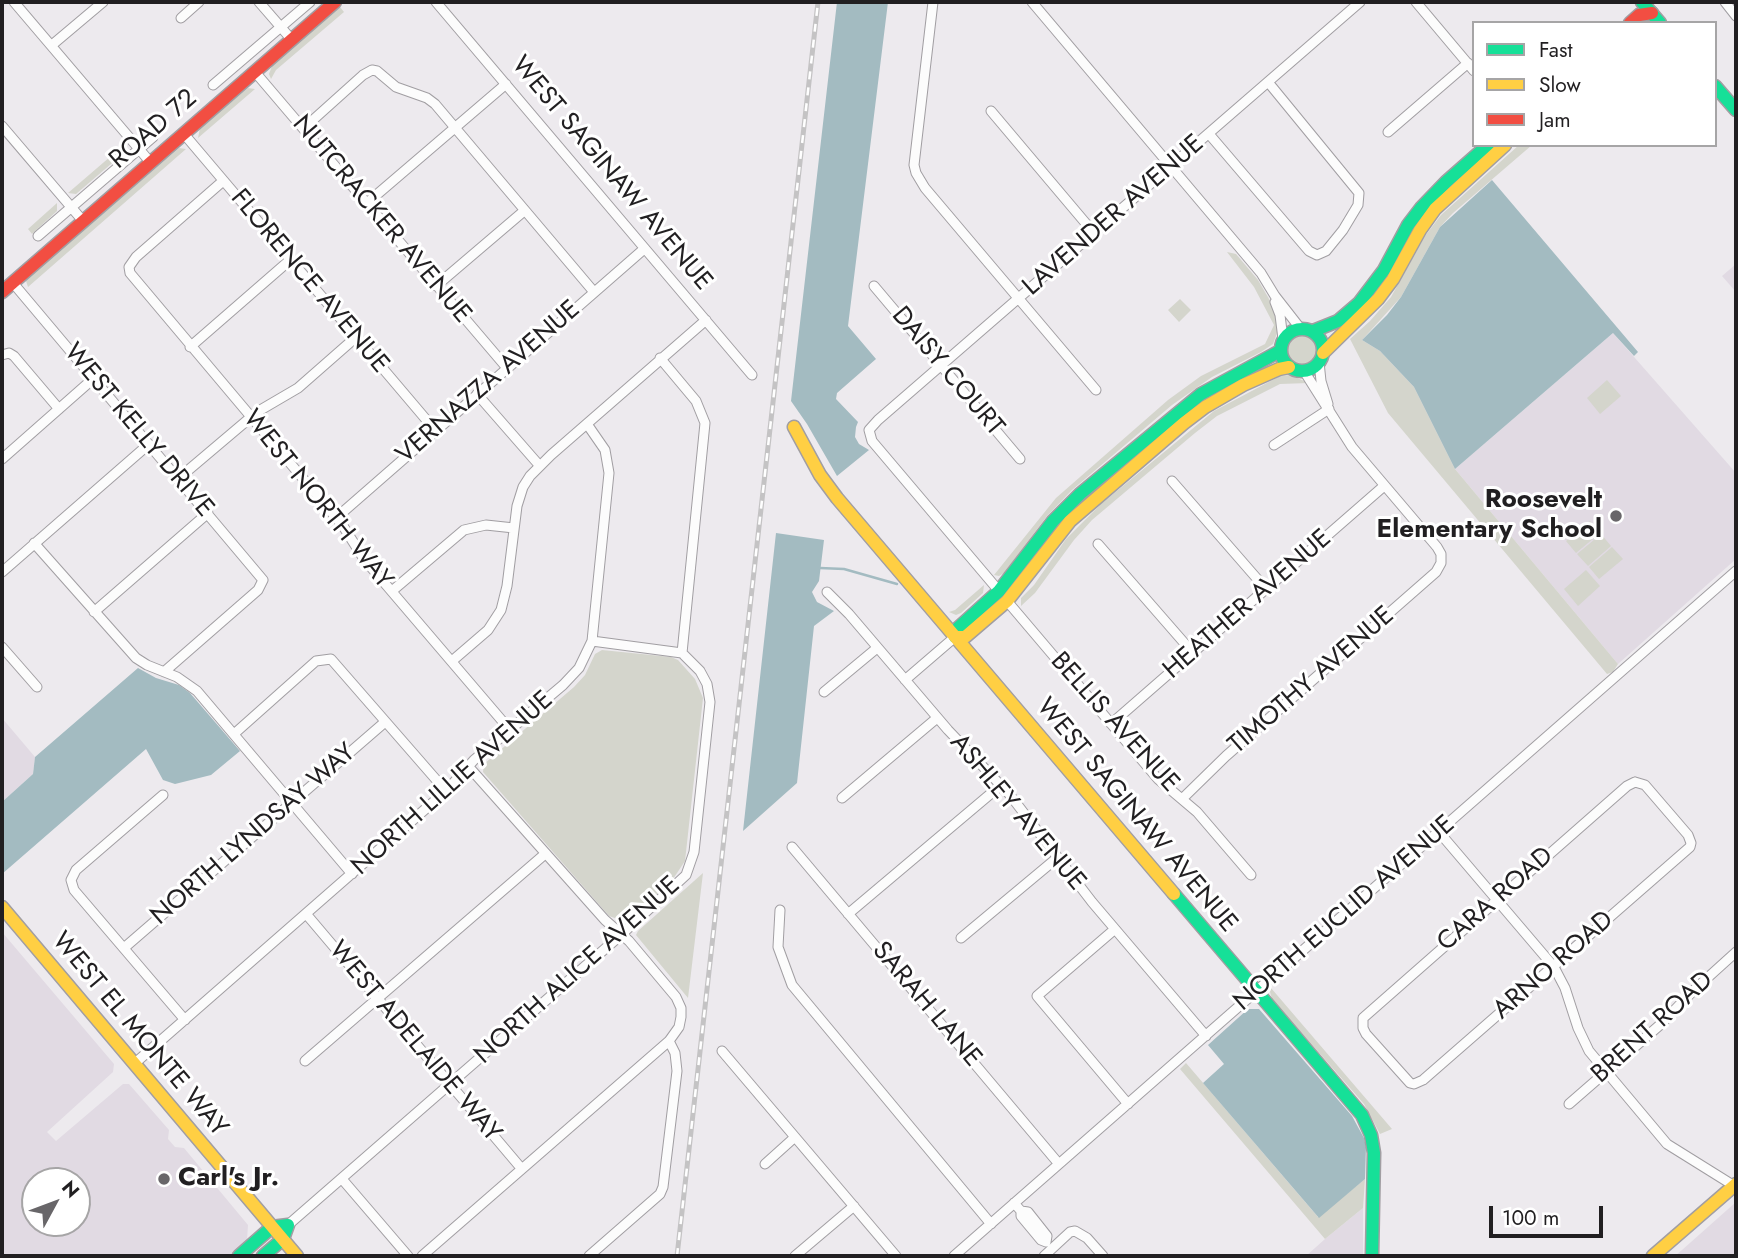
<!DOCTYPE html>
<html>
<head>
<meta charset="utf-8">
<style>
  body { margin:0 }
  #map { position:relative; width:1738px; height:1258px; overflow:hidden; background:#edeaee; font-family:Jost,sans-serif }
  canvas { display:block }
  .frame { position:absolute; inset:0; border:4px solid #211f21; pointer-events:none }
  .legend { position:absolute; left:1472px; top:21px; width:245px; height:126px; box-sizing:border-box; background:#fff; border:2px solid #a6a5a6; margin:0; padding:9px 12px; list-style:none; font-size:21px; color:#211f21 }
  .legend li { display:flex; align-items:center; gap:14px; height:35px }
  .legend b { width:35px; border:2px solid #a6a5a6 }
  .north { position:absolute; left:21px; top:1167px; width:70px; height:70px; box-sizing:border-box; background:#fff; border:2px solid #a6a5a6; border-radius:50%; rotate:49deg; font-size:19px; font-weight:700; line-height:28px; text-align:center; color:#211f21 }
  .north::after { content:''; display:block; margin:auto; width:24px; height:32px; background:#686669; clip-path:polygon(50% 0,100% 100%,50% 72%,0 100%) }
  .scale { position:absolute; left:1489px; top:1206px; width:114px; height:32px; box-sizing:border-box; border:4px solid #211f21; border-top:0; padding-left:9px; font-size:21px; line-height:24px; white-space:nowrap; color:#211f21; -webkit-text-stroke:5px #fff; paint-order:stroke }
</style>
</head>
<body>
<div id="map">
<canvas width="1738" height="1258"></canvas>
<div class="frame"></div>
<ul class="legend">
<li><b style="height:9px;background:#16e098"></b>Fast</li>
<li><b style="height:9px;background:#ffcf43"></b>Slow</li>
<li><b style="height:9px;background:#f24e42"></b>Jam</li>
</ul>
<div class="north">N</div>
<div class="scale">100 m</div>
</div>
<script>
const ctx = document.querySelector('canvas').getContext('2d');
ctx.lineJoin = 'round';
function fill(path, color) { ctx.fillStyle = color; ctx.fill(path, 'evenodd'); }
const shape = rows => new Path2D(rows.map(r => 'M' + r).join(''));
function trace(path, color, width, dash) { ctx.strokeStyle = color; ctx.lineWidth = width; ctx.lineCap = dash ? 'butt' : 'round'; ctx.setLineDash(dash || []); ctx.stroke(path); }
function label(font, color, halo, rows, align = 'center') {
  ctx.font = font + ' Jost,sans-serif'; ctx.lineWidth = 6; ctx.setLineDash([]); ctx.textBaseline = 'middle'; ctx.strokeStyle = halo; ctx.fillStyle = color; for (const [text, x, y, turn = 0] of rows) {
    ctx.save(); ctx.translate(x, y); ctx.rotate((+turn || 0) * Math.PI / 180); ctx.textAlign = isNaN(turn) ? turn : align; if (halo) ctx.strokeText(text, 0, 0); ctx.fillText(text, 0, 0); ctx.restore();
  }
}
fill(shape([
  [1736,264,1736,292,1722,276],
  [1613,333,1736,473,1736,559,1618,664,1455,469],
  [2,718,35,757,33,774,2,802],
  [2,932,114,1064,113,1072,47,1132,56,1141,123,1084,129,1084,169,1130,168,1139,175,1147,184,1148,248,1225,247,1240,229,1256,2,1256],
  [77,1181,77,1223,35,1223,35,1181],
  [1736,1202,1736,1256,1675,1256,1682,1250],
  [1363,1208,1363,1256,1306,1256,1325,1239]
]), '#e1dae3');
fill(shape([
  [340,7,344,12,276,70,271,79,269,74,272,66],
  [248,88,255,89,198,138,200,128],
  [125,144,125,152,76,194,68,193],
  [1519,145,1532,145,1453,213,1440,227,1401,297,1362,340,1380,351,1414,387,1455,469,1618,664,1613,672,1607,674,1388,413,1350,339,1370,321,1391,297,1425,236,1441,215],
  [179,148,186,149,28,287,26,281,28,278],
  [57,203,57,211,32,234,28,229],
  [1227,252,1236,254,1258,280,1272,304,1279,328,1273,344,1261,352,1212,377,1172,405,1072,490,1047,516,1004,573,999,576,994,575,1056,498,1168,400,1201,376,1265,344,1274,325,1254,287],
  [1180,299,1191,310,1179,322,1168,310],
  '1285 349a16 16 0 1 1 32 0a16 16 0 1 1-32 0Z',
  [1290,375,1309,383,1280,384,1217,416,1195,433,1092,520,1074,540,1035,593,1021,606,1021,598,1034,585,1066,539,1101,504,1214,411,1280,376],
  [1607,380,1621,396,1600,414,1587,398],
  [1590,521,1600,533,1576,553,1566,541],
  [1601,534,1611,546,1588,566,1577,554],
  [1612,547,1623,559,1599,579,1589,567],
  [1586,570,1600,586,1578,606,1564,589],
  [984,585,983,593,961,613,956,615,949,612,955,610],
  [602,650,671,657,678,660,695,679,703,698,685,861,671,882,626,920,623,921,609,916,483,772,484,764,574,687,585,675,595,654],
  [703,873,688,998,636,935,638,931],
  [1271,988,1392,1129,1380,1134,1364,1104,1272,999,1270,992],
  [1186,1063,1318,1217,1365,1179,1363,1208,1325,1239,1180,1069]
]), '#d4d5cc');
fill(shape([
  [837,2,888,2,848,326,876,359,837,393,836,399,858,422,856,427,855,437,859,444,869,450,837,476,807,424,791,401],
  [1492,180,1638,352,1634,356,1613,333,1455,469,1414,387,1380,351,1362,340,1387,315,1401,297,1440,227],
  [776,533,824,540,819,581,812,592,817,602,834,611,814,626,797,783,743,831],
  [138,668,156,678,179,685,190,693,240,751,211,775,175,784,163,780,146,749,2,874,2,802,33,774,35,757],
  [1248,1009,1259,1009,1352,1116,1364,1138,1366,1147,1365,1179,1319,1218,1203,1083,1224,1064,1208,1045]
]), '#a3bbc1');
trace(shape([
  [820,568,844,569,897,584]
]), '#a3bbc1', 2.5);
const street = shape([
  [14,2,151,163],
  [259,2,292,40],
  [436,2,752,375],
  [933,2,914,165,916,173,925,188,1096,390],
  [1032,2,1261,273,1275,296,1300,328],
  [1416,2,1474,71],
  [1725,2,1736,16],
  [181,18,199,2],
  [52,45,103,2],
  [255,72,507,368],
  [213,85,310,2],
  [991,111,1094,233],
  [2,126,83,221],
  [304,128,363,75,372,70,377,71,396,87,427,98,435,104,594,292],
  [1388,132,1468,63],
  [184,134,435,430],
  [1209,134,1309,251,1317,255,1326,251,1343,230,1358,205,1359,193,1268,82],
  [223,181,136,257,129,267,130,273,343,526,364,559,510,730],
  [367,203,506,84],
  [38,236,153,137],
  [13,283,263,580,258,590,164,672],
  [436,286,524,211],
  [874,286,1020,459],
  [1275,302,1280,315,1283,339],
  [190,347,290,260],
  [2,355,9,353,14,356,59,409],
  [660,358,696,401,705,423,682,653],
  [1319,362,1321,381,1328,404],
  [477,394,539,465],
  [1274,445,1329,409],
  [2,459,94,378],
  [179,478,257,412,298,388,355,338],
  [1172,481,1266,589],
  [336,518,644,249],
  [34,543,136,658,147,665,177,677,197,691,352,874],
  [1098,544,1193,653],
  [2,572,149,444],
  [392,591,464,530,486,525,514,528],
  [999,591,872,441,869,430,878,420,1360,2],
  [827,592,849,614,948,730,1010,795,1092,902,1206,1036],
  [1007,601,1158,779,1197,812,1251,875],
  [94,612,208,513],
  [2,647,37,687],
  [452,661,488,630,501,610,507,586,517,506,523,487,530,476,551,455,706,320],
  [905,680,955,637],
  [824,692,877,648],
  [1111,724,1384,486],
  [234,734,316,661,331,659,446,791],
  [1635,782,1645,785,1688,835,1691,843,1690,847,1423,1080,1414,1084,1410,1083,1366,1034,1363,1028,1363,1018,1627,786,1635,782],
  [163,795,76,870,71,880,74,890,185,1020],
  [842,798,937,718],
  [1182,799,1226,756,1436,572,1441,563,1441,554,1437,547,1352,447,1304,371],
  [1439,832,1554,967,1565,988,1578,1028,1589,1051,1667,1144,1736,1187],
  [792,847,1059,1164],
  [780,910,778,947,792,985,991,1224],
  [848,914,1001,785],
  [307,915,521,1168],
  [1115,929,1037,996,1128,1104],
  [961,938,1057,858],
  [124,948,385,722],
  [722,1051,896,1256],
  [305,1061,545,854],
  [134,1064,446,791,474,760,563,685,579,668,592,641,609,473,605,450,587,424],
  [1569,1104,1661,1024,1694,990,1736,952],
  [765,1164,795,1137],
  [342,1179,408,1256],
  [1014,1203,1021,1211,1021,1216,1041,1240,1046,1242,1047,1236,1028,1212,1021,1211],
  [288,1225,622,934,686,875,694,852,710,702,707,684,700,671,682,653,592,641],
  [422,1256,669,1041,679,1027,681,1017,681,1008,676,997,629,941,605,920,468,766],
  [589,1256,660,1194,663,1187,677,1071,675,1053,669,1041],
  [795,1256,854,1206],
  [954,1256,1736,571],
  [1044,1256,1070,1232,1075,1231,1087,1238,1103,1256]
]);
const fast = shape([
  [1642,2,1660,23],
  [1715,86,1736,110],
  '1281 350a21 21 0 1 1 42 0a21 21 0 1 1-42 0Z',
  [1313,331,1338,321,1359,303,1384,270,1408,225,1421,208,1446,182,1488,145],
  [955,637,958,628,999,591,1053,521,1080,494,1201,394,1280,351],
  [1174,894,1362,1115,1371,1135,1374,1153,1372,1256],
  [239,1256,272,1227,288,1225,283,1239,263,1256]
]);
const slow = shape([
  [1323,353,1378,299,1393,279,1420,230,1435,209,1505,145],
  [794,427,820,475,837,498,1174,894],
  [955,637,965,637,1007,601,1070,521,1184,423,1205,407,1243,385,1279,369,1289,367],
  [2,907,297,1256],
  [1653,1256,1736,1184]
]);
const jam = shape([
  [1630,23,1639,15,1652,13],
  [2,292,335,2]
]);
trace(street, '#a19ea2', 11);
trace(fast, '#a19ea2', 15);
trace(slow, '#a19ea2', 15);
trace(jam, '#a19ea2', 15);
trace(street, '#fcfcfc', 9);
trace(fast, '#16e098', 12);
trace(slow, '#ffcf43', 12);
trace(jam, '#f24e42', 12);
const rail = shape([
  [677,1256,818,2]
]);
trace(rail, '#c4c3c4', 5);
trace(rail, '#fff', 2.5, [8]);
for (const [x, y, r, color] of [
  [1616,516,7,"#686669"],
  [164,1179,7,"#686669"]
]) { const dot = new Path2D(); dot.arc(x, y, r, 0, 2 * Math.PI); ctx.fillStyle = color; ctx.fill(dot); trace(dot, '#fff', 2.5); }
label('26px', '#211f21', '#fff', [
  ["ROAD 72",154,130,-41],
  ["WEST SAGINAW AVENUE",611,174,50],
  ["LAVENDER AVENUE",1114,216,-41],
  ["NUTCRACKER AVENUE",381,220,50],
  ["FLORENCE AVENUE",309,282,50],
  ["DAISY COURT",947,372,50],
  ["VERNAZZA AVENUE",489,383,-41],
  ["WEST KELLY DRIVE",138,431,50],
  ["WEST NORTH WAY",317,500,51],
  ["HEATHER AVENUE",1248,605,-41],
  ["TIMOTHY AVENUE",1312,681,-41],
  ["BELLIS AVENUE",1114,723,48],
  ["NORTH LILLIE AVENUE",453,784,-42],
  ["ASHLEY AVENUE",1017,813,50],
  ["WEST SAGINAW AVENUE",1136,816,50],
  ["NORTH LYNDSAY WAY",254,835,-41],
  ["CARA ROAD",1496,900,-41],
  ["NORTH EUCLID AVENUE",1345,914,-41],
  ["ARNO ROAD",1554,966,-41],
  ["NORTH ALICE AVENUE",578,971,-42],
  ["SARAH LANE",926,1005,50],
  ["BRENT ROAD",1653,1028,-42],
  ["WEST EL MONTE WAY",139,1035,50],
  ["WEST ADELAIDE WAY",414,1042,50]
]);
label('bold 26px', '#211f21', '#fff', [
  ["Roosevelt",1602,501],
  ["Elementary School",1602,531],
  ["Carl's Jr.",178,1179,"left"]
], 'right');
</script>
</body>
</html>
